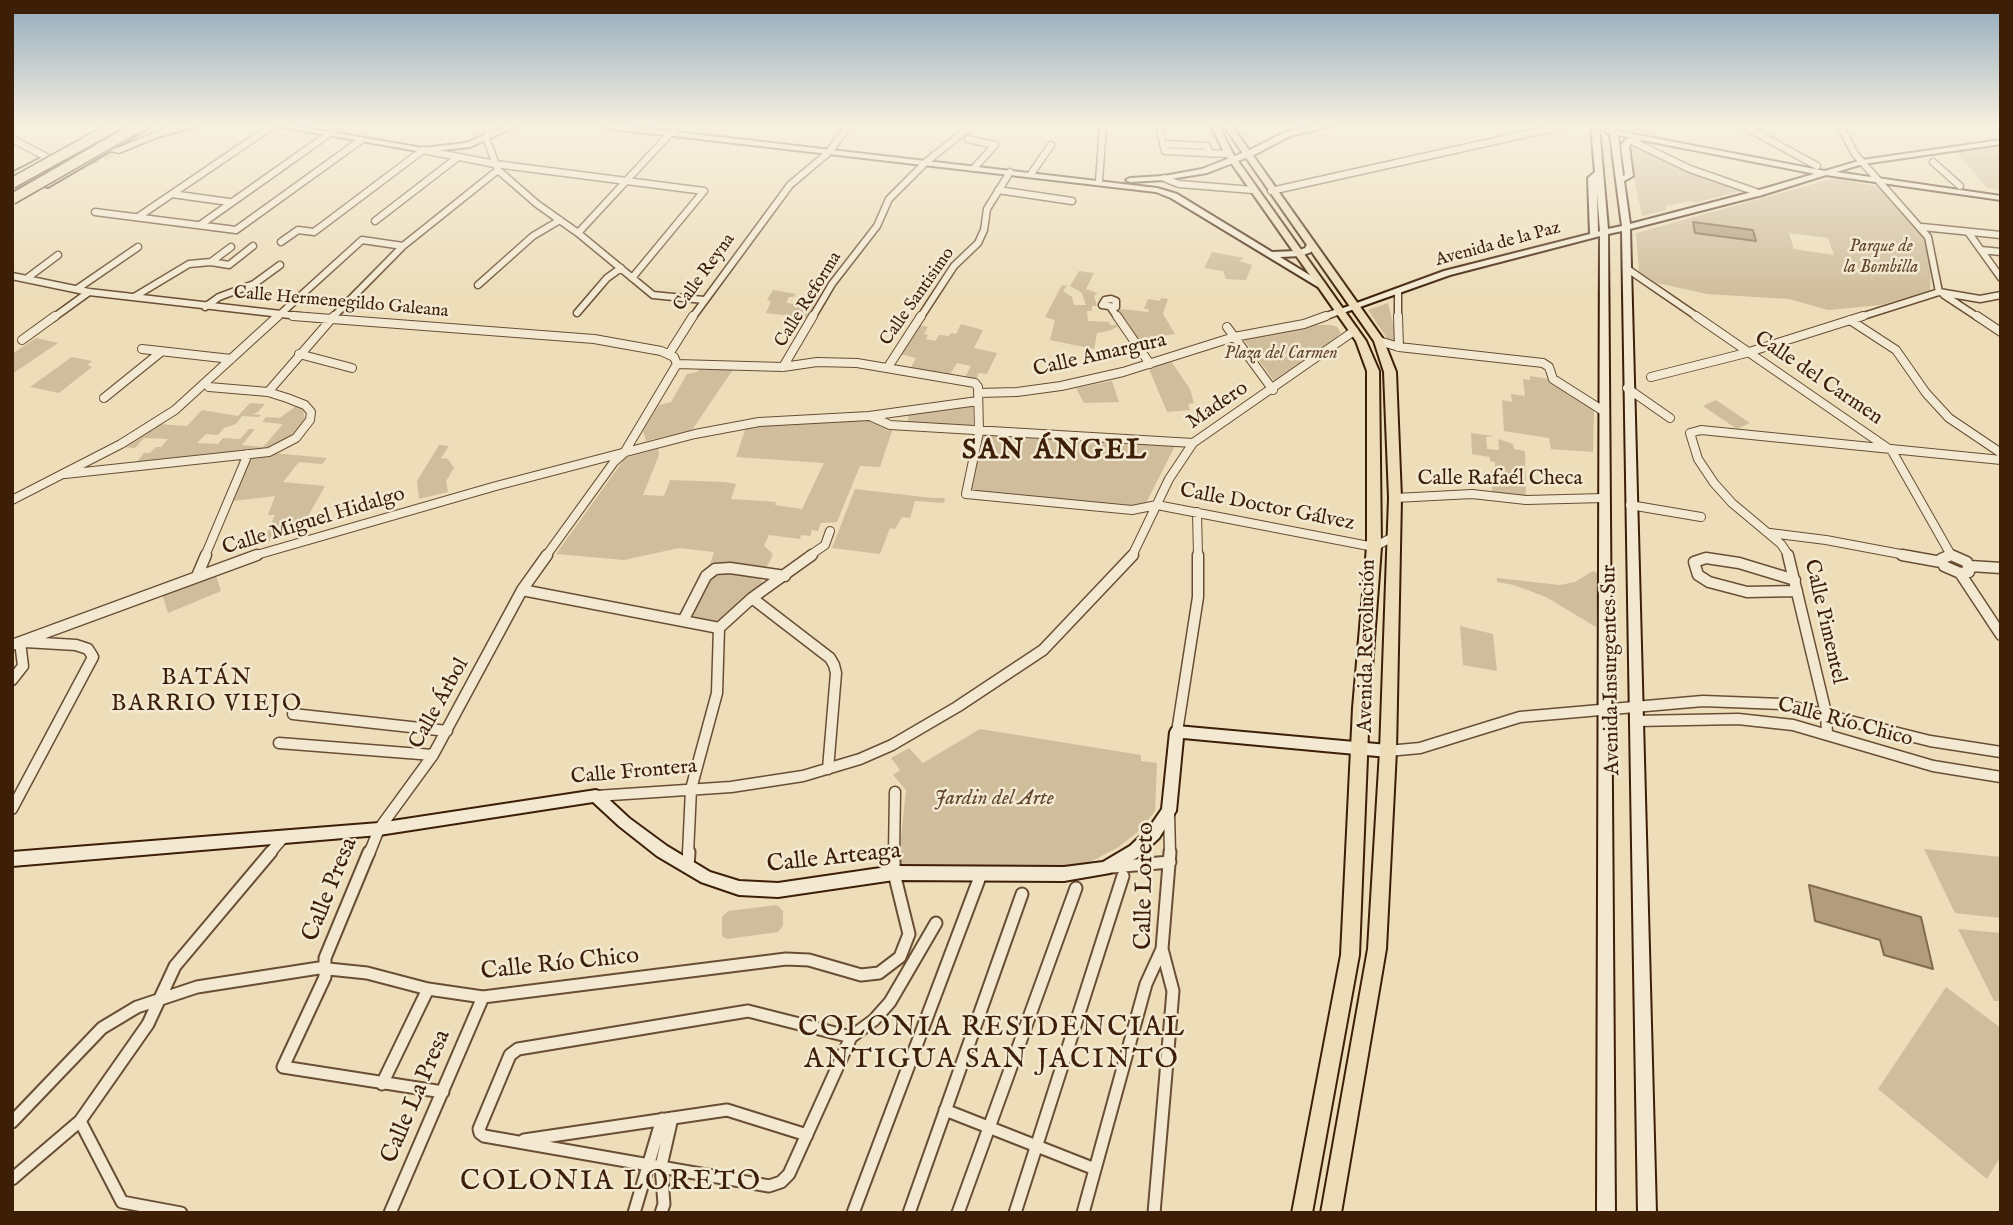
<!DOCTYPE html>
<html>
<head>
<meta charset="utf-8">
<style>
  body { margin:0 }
  #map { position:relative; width:2013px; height:1225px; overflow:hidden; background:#edddb9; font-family:"IM FELL English",serif }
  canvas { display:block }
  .frame { position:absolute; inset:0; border:14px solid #3d1e07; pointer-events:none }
</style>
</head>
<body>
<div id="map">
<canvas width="2013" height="1225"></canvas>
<div class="frame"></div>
</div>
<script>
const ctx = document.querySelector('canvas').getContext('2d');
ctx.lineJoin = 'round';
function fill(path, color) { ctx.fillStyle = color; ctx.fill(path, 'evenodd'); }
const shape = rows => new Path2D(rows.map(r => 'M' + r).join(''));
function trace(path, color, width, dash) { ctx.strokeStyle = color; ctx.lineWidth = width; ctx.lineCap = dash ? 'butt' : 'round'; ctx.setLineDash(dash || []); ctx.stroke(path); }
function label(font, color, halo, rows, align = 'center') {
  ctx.font = font + ' "IM FELL English",serif'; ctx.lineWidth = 5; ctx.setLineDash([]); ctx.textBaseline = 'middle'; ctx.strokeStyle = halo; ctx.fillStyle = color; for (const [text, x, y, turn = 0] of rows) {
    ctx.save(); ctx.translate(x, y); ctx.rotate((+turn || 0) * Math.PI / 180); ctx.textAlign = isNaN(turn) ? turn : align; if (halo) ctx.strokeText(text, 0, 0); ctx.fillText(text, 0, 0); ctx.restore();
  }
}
fill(shape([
  [1638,143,1681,169,1745,190,1694,203,1690,201,1666,206,1666,210,1642,216,1628,148],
  [2001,145,2001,190,1987,188,1955,151],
  [1835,178,1876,186,1899,206,1921,231,1931,266,1930,290,1881,305,1828,310,1789,299,1707,294,1657,283,1639,271,1636,233],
  [1789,233,1828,238,1834,255,1794,249],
  [1212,252,1244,258,1239,261,1252,265,1246,280,1226,279,1223,271,1204,268],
  [1079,271,1094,273,1086,289,1097,293,1094,296,1097,306,1092,306,1092,311,1087,311,1088,321,1109,322,1110,325,1117,325,1117,327,1108,331,1097,333,1094,349,1050,340,1055,320,1045,317,1062,285,1067,286,1063,291,1072,297,1074,305,1086,305,1082,293,1070,286],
  [773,290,796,294,794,297,789,297,786,303,815,306,808,318,766,313,771,301,767,300],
  [1161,298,1168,299,1163,314,1175,334,1138,340,1117,312,1121,309,1148,312,1149,309,1144,309,1148,299,1160,301],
  [1388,303,1397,341,1394,342,1388,340,1368,310],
  [961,324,983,330,974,348,997,353,987,374,979,373,975,381,964,379,971,366,957,363,949,376,910,369,916,358,899,354,919,325,928,327,924,334,928,335,926,339,935,341,939,335,949,336,951,333,956,334],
  [1315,325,1331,325,1337,327,1341,333,1277,385,1244,340],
  [36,338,58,343,12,374,12,354],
  [72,357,92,361,87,365,92,367,59,393,30,387],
  [1171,361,1190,389,1194,403,1188,404,1190,410,1167,412,1149,369],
  [701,367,734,368,692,430,646,441,643,431,659,405,671,402,687,374,697,372],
  [1530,376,1549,379,1594,409,1593,452,1551,449,1549,438,1504,431,1502,400,1512,402,1511,394,1525,396,1523,379,1530,380],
  [1112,381,1119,402,1084,403,1076,388],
  [1716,400,1750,423,1737,429,1703,406],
  [250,403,265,404,258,412,252,414,261,415,259,417,242,416,236,424,224,428,218,435,206,434,197,443,218,444,223,438,240,439,249,429,255,429,242,445,263,447,283,424,262,422,266,417,280,418,296,406,303,410,305,421,292,437,269,448,135,464,144,453,150,453,156,447,161,447,168,439,144,438,135,448,120,447,158,424,187,426,202,410,238,416],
  [973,404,973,429,908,423,908,414],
  [865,420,893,428,880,467,860,466,837,522,821,523,818,531,812,530,810,536,801,535,800,539,769,535,764,546,773,554,765,571,710,564,714,552,679,548,624,560,556,554,625,458,658,449,659,455,643,495,664,496,670,480,725,482,736,484,731,499,776,502,775,505,802,509,824,463,736,457,746,427],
  [1471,433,1494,436,1486,437,1487,449,1499,450,1498,439,1513,444,1514,449,1525,451,1526,496,1492,492,1491,471,1495,471,1495,462,1490,461,1490,457,1472,454],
  [981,434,1176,444,1146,503,1134,506,970,491],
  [439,445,449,446,441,458,448,459,454,468,446,481,448,492,419,499,417,481],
  [273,453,327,458,322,464,299,462,283,482,325,486,302,527,289,528,283,538,263,542,275,515,268,515,275,496,233,501,251,458],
  [855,489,932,498,945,498,944,503,915,501,910,518,902,517,895,529,890,528,880,554,832,548],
  [1593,571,1598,573,1596,627,1546,597,1514,585,1497,582,1497,578,1560,585,1575,582],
  [715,572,759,577,764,584,721,622,697,619,693,615,694,610],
  [215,573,221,591,168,613,162,594],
  [1460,626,1493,634,1497,671,1463,665],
  [980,729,1141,755,1141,761,1157,763,1155,811,1139,831,1117,848,1092,861,1063,869,898,867,906,790,893,775,900,770,891,758,909,748,923,763],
  [1924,849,2001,857,2001,918,1955,913],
  [777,905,783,911,783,926,778,932,727,939,722,936,722,917,728,911],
  [1958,929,2001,933,2001,1001,1994,1001],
  [1946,987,2001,1028,2001,1156,1987,1179,1878,1089]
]), '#cfbd9b');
const water = shape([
  [1693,222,1753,230,1756,241,1695,233,1693,222],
  [1809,885,1921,917,1933,969,1884,955,1880,940,1815,921,1809,885]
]);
fill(water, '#b19c7c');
trace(water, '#836a4d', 2);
trace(shape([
  [75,167,115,151]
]), '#cab795', 10, [10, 5]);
const streetFar3 = shape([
  [490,126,486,138,498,170,537,204,578,233,653,295,704,300],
  [1744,126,1817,166],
  [1840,126,1855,154,1928,237,1939,292],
  [1160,131,1165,151,1229,154],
  [12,139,48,158],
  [968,139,995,145,974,168],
  [1632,141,1690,169,1759,193],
  [1163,144,1207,146,1210,154],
  [1933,162,1960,186],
  [1031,174,1051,145],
  [1164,178,1179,184,1253,190],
  [1099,181,1103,126],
  [998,190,1072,201],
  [1271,191,1562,126],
  [172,194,229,202],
  [95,212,236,230,361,140],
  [138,217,272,126],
  [375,221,458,157],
  [200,225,340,126],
  [1922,227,2001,235],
  [1968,232,2001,278],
  [578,233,677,126],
  [281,242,298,230,314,232,423,150,495,164,704,191],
  [1981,250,2001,252],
  [211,262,231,247],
  [1626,268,1699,318],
  [12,276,89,292,316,318],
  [632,278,704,191],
  [26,279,58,255],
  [478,285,533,236,560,220],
  [77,289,138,247],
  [1398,292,1398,318],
  [1944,295,1979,318],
  [134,297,189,264,211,262,229,265,253,246],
  [1111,299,1116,301,1116,307,1102,305,1105,300,1111,299],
  [205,307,219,297,254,284,280,265],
  [1111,308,1118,318],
  [577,313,607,278,621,268],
  [53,318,89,292],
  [276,318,362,240,403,246],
  [332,318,403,246,498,170],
  [692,318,790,185,829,152,848,126],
  [812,318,832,284,877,226,889,199,925,163,971,126],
  [920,318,954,266,978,243,984,230,987,209,1010,172],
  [1321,318,1340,311],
  [1857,318,1939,292,1980,299,2001,295]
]);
const streetFar2 = shape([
  [293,316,594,339,661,351,674,357,677,364],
  [1117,316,1150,364],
  [1398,316,1399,347],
  [1696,316,1892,451,1951,555],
  [1977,316,2001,332],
  [1850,320,1896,350,1926,393,1949,418,2001,453],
  [1227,327,1273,390],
  [22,340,55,316],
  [1379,341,1399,347,1543,363,1549,367,1553,379,1605,412],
  [142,349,231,359],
  [299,354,352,368],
  [669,354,693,316],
  [677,364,783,367,817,362,857,363,975,383,978,387,979,432,966,494,1132,510,1157,505,1374,547,1393,537],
  [783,367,813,316],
  [888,367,921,316],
  [1651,377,1746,353,1863,316],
  [1627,388,1670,418],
  [268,392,334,316],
  [978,393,1017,392,1061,386,1123,372,1234,337,1304,324,1326,316],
  [104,398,161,352],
  [872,417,890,425,1193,443],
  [65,474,269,452,296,438,310,420,311,412,305,405,287,398,268,392,209,387],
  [1395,498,1472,494,1526,500,1604,498],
  [12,500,121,444,175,410,278,316],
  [1630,505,1701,517],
  [1197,512,1198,556],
  [1770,533,1826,540,1911,556],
  [205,556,248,454],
  [253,556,496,486,695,434,759,422,869,416,978,401],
  [546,556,614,462,624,453,677,364],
  [809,556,825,545,830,531],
  [1132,556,1169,479,1193,443,1354,331],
  [1789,556,1781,544,1732,503,1714,483,1698,459,1690,433,1701,430,2001,460],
  [1948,556,1954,556]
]);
const streetFar1 = shape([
  [1788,555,1826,713,1827,734],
  [1902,555,1941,562],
  [1951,555,1967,562,1969,572,1960,573,1944,566,1941,559,1951,555],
  [1970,566,2001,568],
  [1960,573,2001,635],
  [197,576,206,555],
  [1795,580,1739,563,1706,558,1694,562,1698,575,1709,582,1747,592,1797,591],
  [522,590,719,628],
  [752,598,830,658,834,665,836,673,828,769],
  [683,621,706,576,715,569,730,568,785,576],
  [12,645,257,555],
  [12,680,23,666,20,642],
  [293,714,447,731],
  [1636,721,1738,719,1793,725,1933,766,2001,777],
  [1177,732,1198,597,1198,555],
  [279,743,433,755],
  [1388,751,1420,748,1520,717,1703,701,1782,704,1930,741,2001,752],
  [596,796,731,787,803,776,860,759,892,745,957,707,1043,650,1133,555],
  [12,809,93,657,88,649,76,645,25,642],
  [1169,811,1170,854],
  [269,854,282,839],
  [369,854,379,829,433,755,522,590,547,555],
  [688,854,691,789,717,693,719,628,752,598,812,555],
  [894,854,895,792]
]);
const street = shape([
  [369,852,325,958,325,977,283,1067,443,1092],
  [688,867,689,852],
  [1112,867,1170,862],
  [748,1011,851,1037,789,1174,781,1182,769,1186,484,1136,480,1133,479,1129,510,1055,518,1049,748,1011],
  [851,1037,874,1020,890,1002,936,923],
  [382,1084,428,989],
  [945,1110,1095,1169],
  [80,1121,122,1202,181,1213],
  [12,1122,102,1028,137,1007,197,987,319,968,367,973,428,989,483,997,786,959,809,960,861,975,879,973,900,957,909,934,894,873,894,852],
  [524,1140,727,1110,807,1135],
  [12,1179,80,1121,148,1024,175,966,271,852],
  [390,1213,483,997],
  [634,1213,662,1119],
  [661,1213,664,1204,661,1166,672,1118],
  [853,1213,981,874],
  [909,1213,1022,894],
  [958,1213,1076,888],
  [1015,1213,1123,876],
  [1083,1213,1146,984,1162,949],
  [1154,1213,1173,991,1162,949,1170,852]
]);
const secondary = shape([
  [142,126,152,126,48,187,41,185,142,126],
  [182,126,196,126,161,136,157,134,182,126],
  [277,126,295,126,423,148,466,143,506,126,517,126,470,147,423,152,277,126],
  [601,126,626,126,1157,188,1177,194,1272,252,1297,251,1305,248,1308,243,1314,243,1315,245,1311,252,1301,256,1280,257,1326,285,1324,287,1318,287,1171,198,1156,192,605,128,601,126],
  [1315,126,1331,126,1290,136,1256,154,1207,173,1164,180,1130,182,1126,180,1130,178,1164,176,1202,169,1250,150,1285,132,1315,126],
  [1591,126,1599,126,1608,229,1622,226,1610,134,1604,131,1610,129,1609,126,1617,126,1617,131,1825,171,1862,160,2001,140,2001,144,1863,164,1836,172,2001,196,2001,200,1826,175,1762,195,1630,229,1656,1213,1638,1213,1622,231,1608,234,1615,1213,1597,1213,1600,236,1450,275,1343,313,1340,314,1335,311,1444,271,1590,234,1588,178,1595,172,1591,126],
  [1618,135,1632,138,1626,139,1621,146,1625,175,1623,176,1618,135],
  [1642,140,1811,173,1814,174,1756,191,1630,224,1624,181,1633,176,1629,146,1632,143,1642,140],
  [1597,192,1600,231,1598,232,1597,192],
  [43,157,50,159,12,178,12,173,43,157],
  [1177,726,1388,745,1393,747,1395,751,1393,755,1388,757,1183,738,1176,811,1159,838,1140,856,1110,873,1064,881,894,880,778,897,739,895,701,882,657,856,619,826,593,802,379,835,12,866,12,852,379,823,596,790,601,792,629,818,667,846,710,872,739,881,778,883,894,866,1064,867,1103,862,1130,846,1149,828,1162,809,1170,732,1172,728,1177,726]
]);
const primary = shape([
  [1211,126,1219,126,1233,154,1366,341,1379,371,1381,547,1369,708,1359,955,1312,1213,1292,1213,1341,955,1353,708,1367,547,1367,371,1356,341,1225,154,1211,126],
  [1224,126,1232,126,1383,339,1396,372,1401,498,1396,751,1386,949,1341,1213,1321,1213,1368,949,1380,751,1389,498,1384,372,1374,341,1224,126]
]);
const highway = shape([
  [117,126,129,126,12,191,12,184,117,126],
  [171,126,185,126,119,153,110,151,171,126]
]);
trace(streetFar3, '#694e34', 9);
trace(streetFar2, '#694e34', 10);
trace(streetFar1, '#694e34', 13);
trace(street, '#694e34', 15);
trace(secondary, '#3d1e07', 4);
trace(primary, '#3d1e07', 4);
trace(highway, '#3d1e07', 3);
trace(streetFar3, '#f3e9d2', 6);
trace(streetFar2, '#f3e9d2', 8);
trace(streetFar1, '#f3e9d2', 10);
trace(street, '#f3e9d2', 11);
fill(secondary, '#f3e9d2');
fill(primary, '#edddb9');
fill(highway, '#edddb9');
const highwayBridge = shape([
  [12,183,115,126],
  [12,199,139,126]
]);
trace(highwayBridge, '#3d1e07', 13, []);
trace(highwayBridge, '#edddb9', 10);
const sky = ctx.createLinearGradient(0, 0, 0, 298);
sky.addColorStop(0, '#92aabd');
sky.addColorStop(0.42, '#f7f0e0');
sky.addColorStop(1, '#f7f0e000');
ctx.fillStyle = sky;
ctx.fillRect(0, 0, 2013, 298);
label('18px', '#3d1e07', '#f3e9d2', [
  ["Avenida de la Paz",1498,245,-15],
  ["Calle Reyna",705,273,-54],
  ["Calle Santisimo",918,297,-55],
  ["Calle Reforma",809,300,-58],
  ["Calle Hermenegildo Galeana",341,303,5]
]);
label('italic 18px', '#62462c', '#f3e9d2', [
  ["Parque de",1881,247],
  ["la Bombilla",1881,268],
  ["Plaza del Carmen",1281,354]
]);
label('21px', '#3d1e07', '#f3e9d2', [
  ["Calle Amargura",1100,356,-13],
  ["Calle del Carmen",1818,379,34],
  ["Madero",1218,406,-34],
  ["Calle Rafaél Checa",1500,480],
  ["Calle Doctor Gálvez",1267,508,11],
  ["Calle Miguel Hidalgo",314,522,-17],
  ["Calle Pimentel",1824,622,77],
  ["Avenida Revolución",1368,646,-89],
  ["Avenida Insurgentes Sur",1612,670,-91],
  ["Calle Árbol",440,704,-61],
  ["Calle Río Chico",1845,723,15],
  ["Calle Frontera",634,773,-5]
]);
label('italic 21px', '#62462c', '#f3e9d2', [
  ["Jardin del Arte",994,800]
]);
ctx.letterSpacing = '2px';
label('23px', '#3d1e07', '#f3e9d2', [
  ["BATÁN",207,679],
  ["BARRIO VIEJO",207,705]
]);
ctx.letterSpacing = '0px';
label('24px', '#3d1e07', '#f3e9d2', [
  ["Calle Arteaga",834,859,-6],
  ["Calle Loreto",1146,886,-89],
  ["Calle Presa",331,890,-68],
  ["Calle Río Chico",560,965,-6],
  ["Calle La Presa",417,1097,-67]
]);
ctx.letterSpacing = '2px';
label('bold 28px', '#3d1e07', '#f3e9d2', [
  ["SAN ÁNGEL",1055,452]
]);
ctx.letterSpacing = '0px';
ctx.letterSpacing = '2px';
label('28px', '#3d1e07', '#f3e9d2', [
  ["COLONIA RESIDENCIAL",992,1029],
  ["ANTIGUA SAN JACINTO",992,1061],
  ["COLONIA LORETO",611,1183]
]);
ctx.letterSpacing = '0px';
</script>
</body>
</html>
